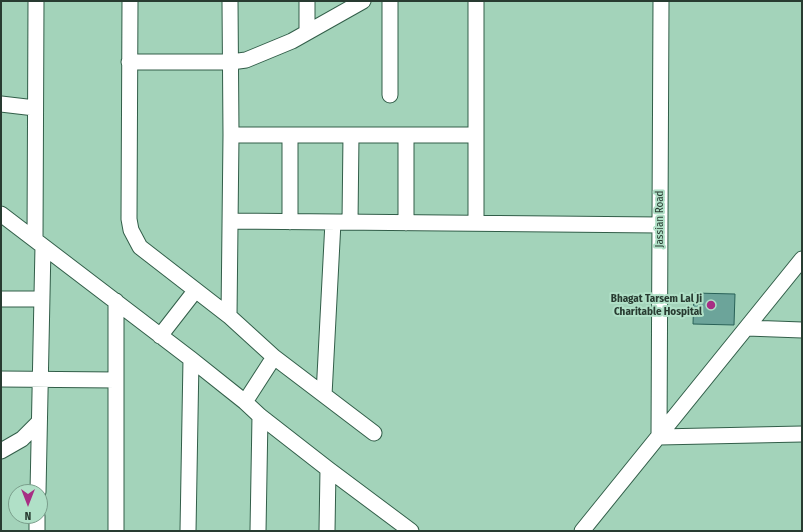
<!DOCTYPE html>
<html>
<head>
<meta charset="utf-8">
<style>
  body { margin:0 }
  #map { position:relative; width:803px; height:532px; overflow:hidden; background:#a3d3ba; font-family:"Fira Sans Condensed",sans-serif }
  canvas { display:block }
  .frame { position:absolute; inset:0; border:2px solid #283b31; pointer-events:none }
  .north { position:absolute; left:8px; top:484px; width:40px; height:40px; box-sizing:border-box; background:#b0e0c7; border:1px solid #7a9e8b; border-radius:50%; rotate:180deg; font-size:11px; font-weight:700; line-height:16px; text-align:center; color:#283b31 }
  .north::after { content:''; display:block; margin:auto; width:14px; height:18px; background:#a72e84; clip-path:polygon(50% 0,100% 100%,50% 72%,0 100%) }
</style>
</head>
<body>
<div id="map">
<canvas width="803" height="532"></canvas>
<div class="frame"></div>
<div class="north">N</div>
</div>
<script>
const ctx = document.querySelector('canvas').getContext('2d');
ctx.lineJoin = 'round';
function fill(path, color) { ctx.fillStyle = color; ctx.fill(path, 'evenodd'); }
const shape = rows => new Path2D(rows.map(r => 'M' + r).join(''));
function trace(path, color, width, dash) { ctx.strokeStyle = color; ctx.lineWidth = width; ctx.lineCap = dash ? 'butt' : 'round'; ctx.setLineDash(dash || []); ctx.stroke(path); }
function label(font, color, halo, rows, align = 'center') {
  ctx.font = font + ' "Fira Sans Condensed",sans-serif'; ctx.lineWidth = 4; ctx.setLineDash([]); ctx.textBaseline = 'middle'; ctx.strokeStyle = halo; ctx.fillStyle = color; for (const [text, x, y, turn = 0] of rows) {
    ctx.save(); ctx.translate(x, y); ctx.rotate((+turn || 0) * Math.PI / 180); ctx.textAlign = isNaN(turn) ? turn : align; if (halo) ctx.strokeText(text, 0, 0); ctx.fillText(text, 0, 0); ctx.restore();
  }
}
const building = shape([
  [694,293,735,294,734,325,693,324,694,293]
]);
fill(building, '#6ca49a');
trace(building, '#286057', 1);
const minor = shape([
  [130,1,129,219,131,230,140,247,229,316],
  [230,1,231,135,229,316,274,357],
  [307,1,307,32],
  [390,1,390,95],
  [661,1,659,437,802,434],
  [129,62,231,62,246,60,292,41,363,1],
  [1,104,35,108],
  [231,135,476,135],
  [1,214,191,359,245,402,260,416,328,469,411,531],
  [230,221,659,225],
  [290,222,290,135],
  [350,222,351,135],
  [406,223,406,135],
  [476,223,476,1],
  [35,240,36,1],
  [1,299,41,299],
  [116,301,116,531],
  [747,328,802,330],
  [160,336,195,291],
  [1,379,116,380],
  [324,395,333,222],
  [245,402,274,357,374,433],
  [1,451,22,439,38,423],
  [38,492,43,246],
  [37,531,37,516],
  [188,531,191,359],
  [258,531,260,416],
  [327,531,328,469],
  [582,531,802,259]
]);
trace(minor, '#325e49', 17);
trace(minor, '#fff', 15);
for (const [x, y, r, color] of [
  [711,305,5,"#a72e84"]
]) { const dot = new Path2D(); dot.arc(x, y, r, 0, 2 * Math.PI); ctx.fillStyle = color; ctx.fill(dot); trace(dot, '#b0e0c7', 1.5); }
label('11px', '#283b31', '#b0e0c7', [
  ["Jassian Road",660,219,-90]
]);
label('bold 11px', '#283b31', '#b0e0c7', [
  ["Bhagat Tarsem Lal Ji",702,299],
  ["Charitable Hospital",702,312]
], 'right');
</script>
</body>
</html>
